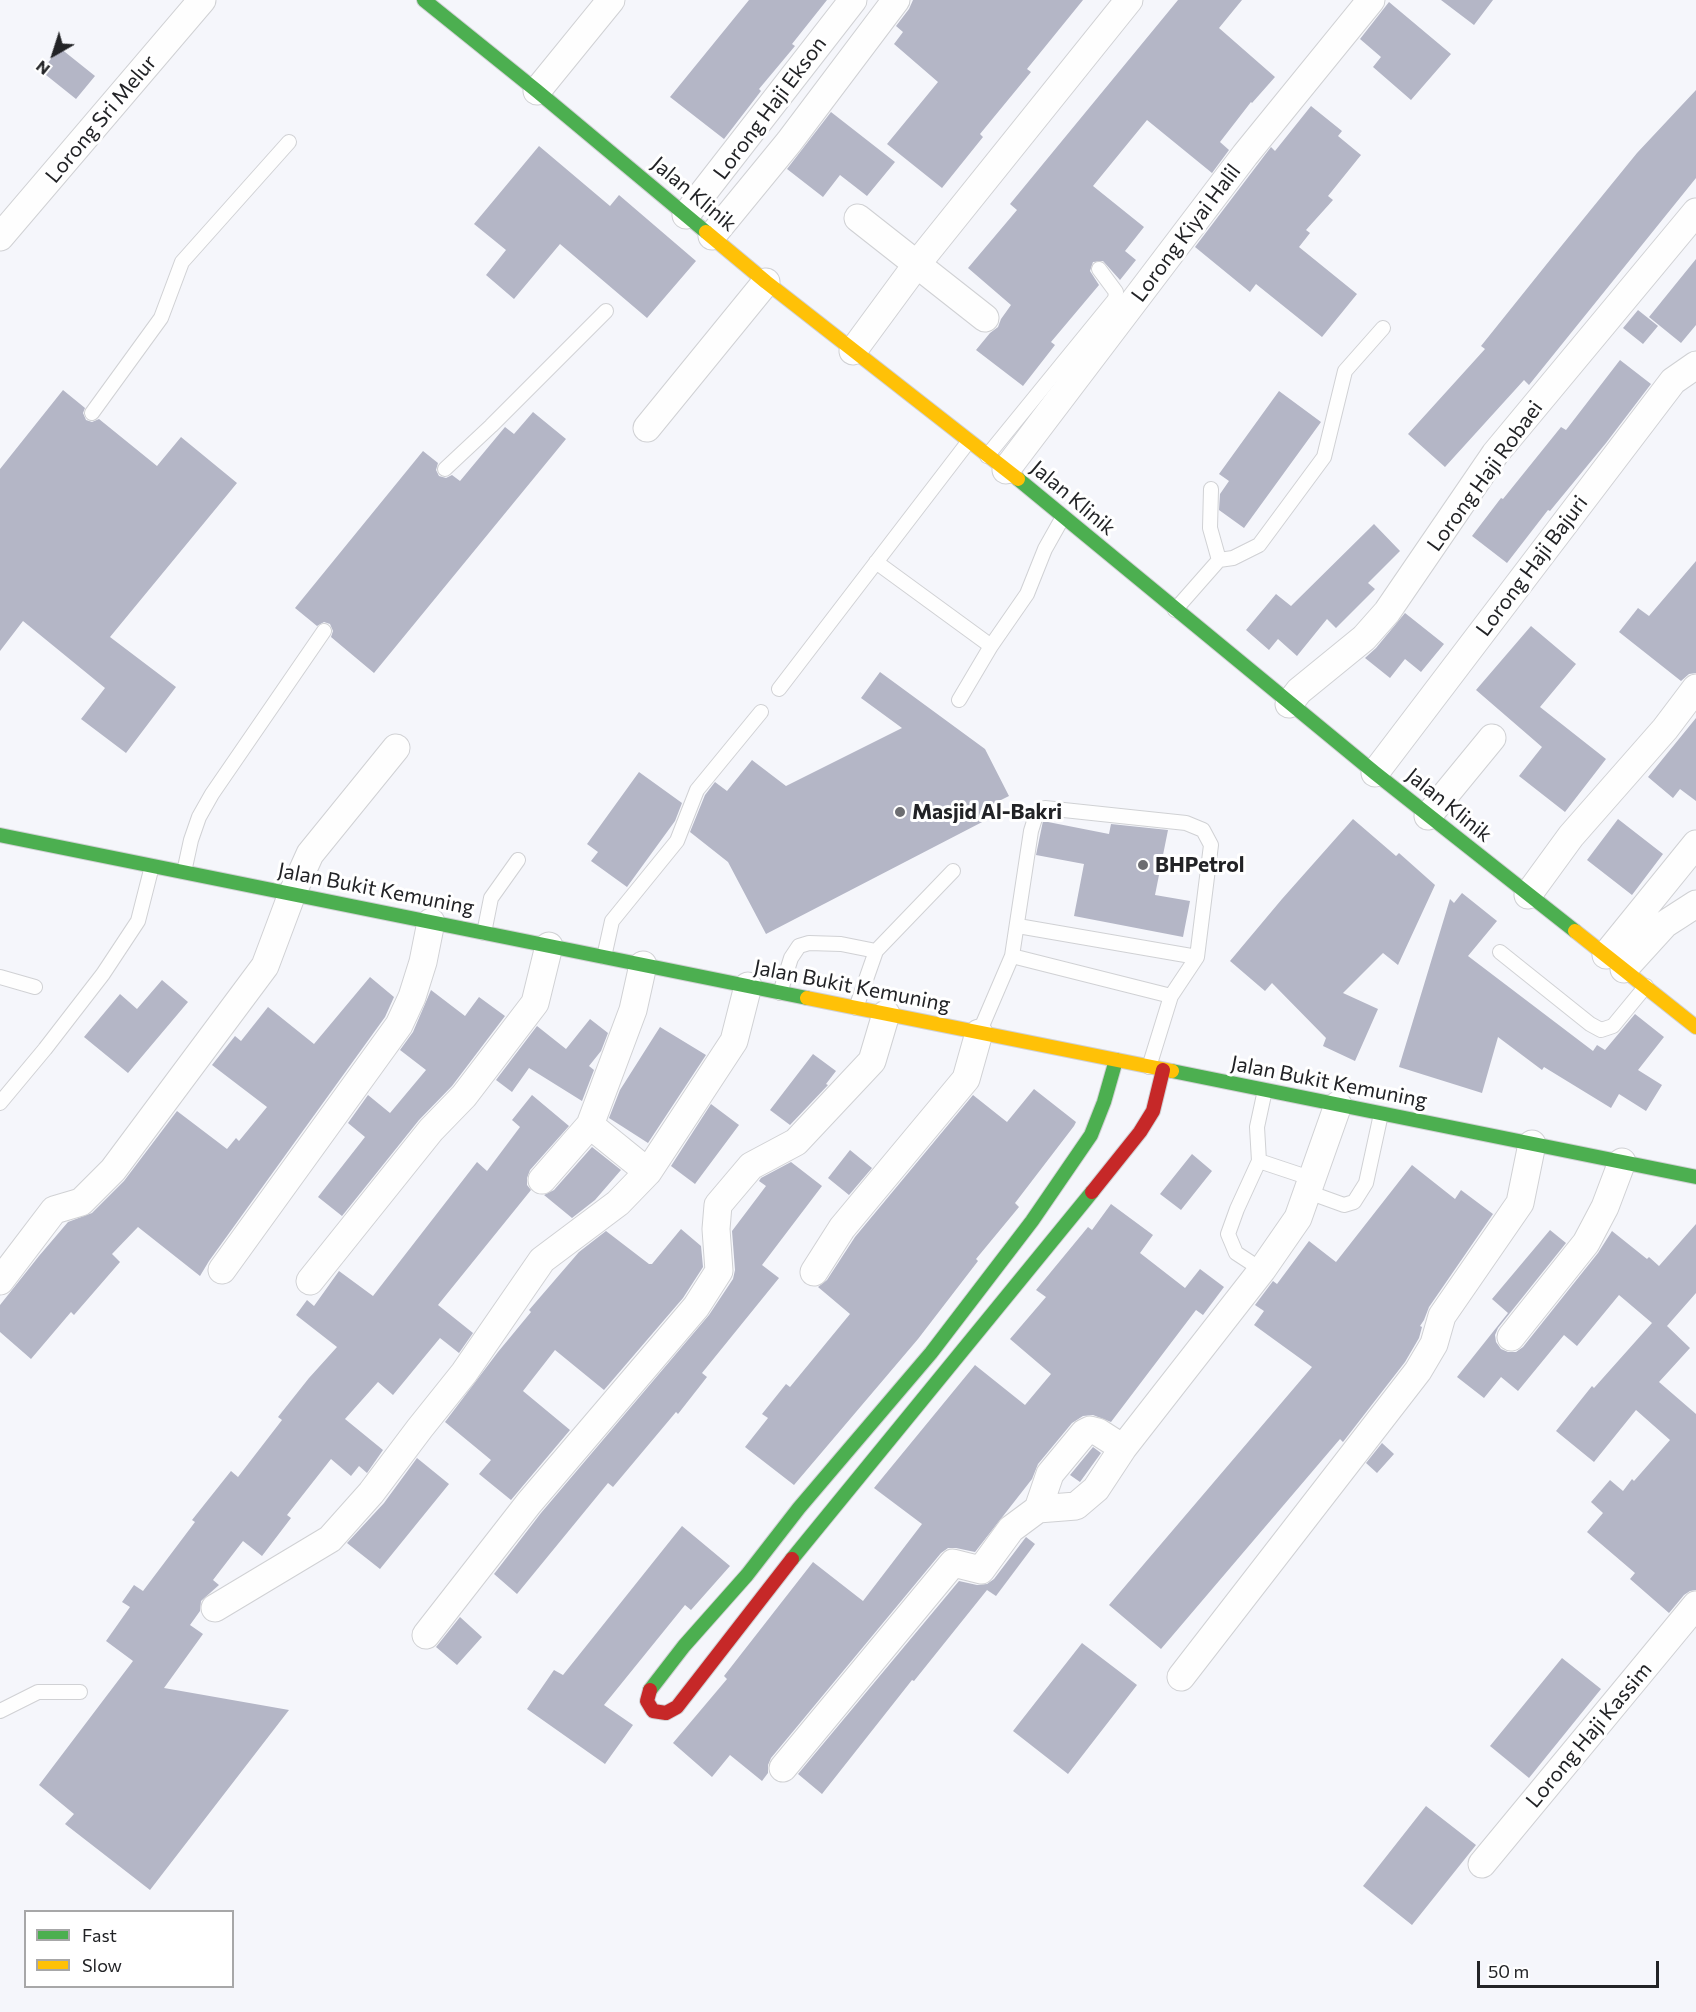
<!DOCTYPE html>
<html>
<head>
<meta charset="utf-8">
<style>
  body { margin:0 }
  #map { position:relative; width:1696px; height:2012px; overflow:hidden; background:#f5f6fb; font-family:Commissioner,sans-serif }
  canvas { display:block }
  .legend { position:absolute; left:24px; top:1910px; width:210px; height:78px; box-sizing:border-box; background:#fff; border:2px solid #a7a7a8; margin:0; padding:8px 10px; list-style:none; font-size:18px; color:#222326 }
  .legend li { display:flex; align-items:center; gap:12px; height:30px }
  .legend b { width:30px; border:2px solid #a7a7a8 }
  .north { position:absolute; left:24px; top:24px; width:60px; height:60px; -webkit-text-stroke:4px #fff; paint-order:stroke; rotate:219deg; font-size:16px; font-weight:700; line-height:24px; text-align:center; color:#222326 }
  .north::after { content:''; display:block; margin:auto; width:21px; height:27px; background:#222326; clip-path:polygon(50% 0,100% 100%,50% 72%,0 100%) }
  .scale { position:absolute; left:1477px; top:1961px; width:182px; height:27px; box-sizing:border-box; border:3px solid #222326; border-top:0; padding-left:8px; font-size:18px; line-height:21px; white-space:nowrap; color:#222326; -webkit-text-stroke:4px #fff; paint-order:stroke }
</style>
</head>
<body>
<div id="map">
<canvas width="1696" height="2012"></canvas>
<ul class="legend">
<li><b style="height:8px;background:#4caf50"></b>Fast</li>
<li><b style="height:8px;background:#ffc107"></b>Slow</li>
</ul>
<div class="north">N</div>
<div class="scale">50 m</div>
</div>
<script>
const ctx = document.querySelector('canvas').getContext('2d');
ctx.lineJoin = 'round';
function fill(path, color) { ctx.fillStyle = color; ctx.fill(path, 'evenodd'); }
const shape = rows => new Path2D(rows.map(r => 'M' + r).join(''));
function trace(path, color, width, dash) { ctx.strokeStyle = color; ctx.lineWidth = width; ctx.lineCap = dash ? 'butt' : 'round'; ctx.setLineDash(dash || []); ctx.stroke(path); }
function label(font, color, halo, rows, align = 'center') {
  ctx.font = font + ' Commissioner,sans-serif'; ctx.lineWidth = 6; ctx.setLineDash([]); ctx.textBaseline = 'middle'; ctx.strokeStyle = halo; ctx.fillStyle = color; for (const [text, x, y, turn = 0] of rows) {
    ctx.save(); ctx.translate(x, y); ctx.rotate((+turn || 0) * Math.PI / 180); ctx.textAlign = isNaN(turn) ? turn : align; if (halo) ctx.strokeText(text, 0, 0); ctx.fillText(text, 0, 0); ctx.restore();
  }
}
fill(shape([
  [749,0,827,0,792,44,795,46,759,89,761,91,724,139,670,97],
  [913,0,1083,0,1027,69,1031,72,980,134,983,137,942,188,887,144,938,82,894,44,903,32,896,26,909,9],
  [1178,0,1242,0,1219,28,1275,77,1252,103,1251,102,1220,142,1229,150,1212,173,1147,120,1093,186,1144,227,1125,251,1136,260,1120,280,1103,261,1093,262,1090,271,1099,285,1051,342,1055,345,1023,386,976,350,990,333,998,327,1001,319,1011,305,968,268,1017,210,1010,204],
  [1441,0,1493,0,1474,25],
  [1389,2,1451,54,1411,100,1373,67,1381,57,1360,39],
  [60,48,95,76,76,99,41,71],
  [1696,90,1696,178,1529,385,1524,380,1445,467,1408,434,1485,349,1481,346,1554,255,1637,153],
  [1311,106,1342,131,1338,136,1361,155,1328,196,1333,200,1306,230,1310,233,1299,247,1357,294,1322,337,1256,284,1250,292,1195,247,1271,147,1275,151],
  [831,112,895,162,867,196,840,175,823,197,787,169],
  [539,146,610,206,619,195,696,261,647,318,560,244,514,299,486,275,506,250,474,224],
  [1696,259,1696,325,1681,343,1649,317],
  [1638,310,1658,326,1643,344,1623,328],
  [1620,360,1651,384,1606,443,1550,511,1548,510,1507,563,1472,536,1501,498,1503,499,1561,427,1566,430],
  [63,390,85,408,83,413,86,420,92,422,99,419,157,466,181,437,237,483,110,637,176,687,126,753,81,719,105,688,23,621,0,651,0,469],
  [1279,391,1321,422,1244,528,1219,510,1220,494,1229,481,1219,474],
  [533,412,566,439,374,673,331,637,333,631,330,624,324,622,317,626,295,608,423,451,438,463,436,470,439,476,446,478,452,475,460,481,505,427,514,434],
  [1374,524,1400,551,1368,583,1375,589,1336,628,1327,619,1297,656,1278,639,1269,650,1246,630,1276,594,1291,606],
  [1696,561,1696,673,1689,674,1681,681,1619,632,1638,608,1649,616],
  [1405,613,1444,644,1421,672,1405,659,1390,678,1365,658,1376,648],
  [1531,626,1576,664,1540,707,1606,759,1565,812,1519,776,1542,747,1476,690],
  [880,672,985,749,1009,796,983,809,988,819,766,934,728,862,690,832,705,795,715,782,727,791,752,760,786,786,902,728,861,698],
  [1696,718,1696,801,1680,789,1673,798,1648,777],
  [639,772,682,803,675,821,627,887,591,861,598,852,587,844],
  [1353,819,1396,856,1399,853,1435,885,1398,965,1383,953,1343,993,1378,1009,1355,1061,1323,1046,1326,1038,1272,983,1265,991,1230,961,1282,899],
  [1618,819,1663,854,1632,895,1587,860],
  [1043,821,1109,834,1111,824,1168,830,1155,895,1190,901,1183,937,1074,916,1084,864,1036,855],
  [1462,893,1497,921,1468,956,1593,1051,1597,1045,1605,1050,1635,1014,1664,1037,1638,1070,1662,1085,1646,1111,1619,1094,1611,1108,1544,1067,1542,1070,1498,1037,1482,1093,1399,1067,1450,899,1454,903],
  [370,977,394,997,385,1017,209,1261,200,1276,138,1227,112,1254,120,1262,74,1315,71,1312,31,1359,0,1332,0,1305,39,1256,68,1222,92,1213,124,1181,177,1111,227,1149,236,1138,239,1141,267,1107,212,1065,235,1036,241,1041,268,1007,314,1044],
  [162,980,188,1002,128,1073,84,1037,120,994,137,1009],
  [431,990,465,1016,479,997,505,1016,452,1086,419,1120,342,1216,318,1197,365,1137,348,1123,368,1095,390,1113,426,1070,400,1050,413,1032],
  [590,1019,608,1033,601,1051,589,1066,594,1070,582,1101,529,1068,512,1092,496,1080,537,1026,566,1049],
  [660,1027,706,1055,648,1143,609,1118,620,1090],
  [813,1054,836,1071,826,1084,828,1085,790,1125,770,1110],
  [1034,1089,1076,1122,1074,1126,1015,1203,1019,1207,976,1259,978,1261,918,1339,794,1485,745,1447,768,1418,762,1414,786,1384,790,1387,850,1314,818,1287,827,1280,855,1237,973,1095,1007,1122],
  [532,1095,569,1126,530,1170,527,1178,527,1185,531,1190,438,1305,473,1333,459,1353,440,1338,393,1395,378,1382,345,1419,383,1450,367,1473,359,1466,351,1476,331,1459,287,1515,291,1518,262,1556,243,1541,213,1580,219,1585,201,1601,200,1611,190,1625,203,1634,164,1688,289,1710,150,1890,65,1824,74,1814,39,1785,133,1661,106,1641,130,1607,122,1602,134,1585,143,1591,195,1522,192,1520,231,1471,238,1477,282,1420,278,1417,309,1378,337,1347,296,1315,307,1300,314,1306,339,1271,373,1296,477,1162,487,1171,520,1127,512,1120],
  [711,1104,739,1125,695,1184,671,1166],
  [592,1147,621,1170,595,1200,572,1218,544,1195,554,1190],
  [850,1150,872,1168,849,1195,828,1178],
  [1192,1154,1212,1171,1181,1210,1160,1194],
  [791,1162,822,1186,762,1265,779,1278,702,1373,707,1377,678,1414,676,1412,613,1487,608,1483,517,1594,494,1574,541,1513,709,1315,733,1279,735,1270,732,1231,766,1186,759,1181,761,1178],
  [1412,1165,1455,1199,1461,1190,1493,1214,1429,1307,1424,1320,1420,1326,1422,1327,1419,1338,1405,1362,1343,1442,1340,1439,1161,1649,1109,1605,1312,1367,1254,1325,1264,1311,1255,1305,1273,1281,1277,1284,1309,1241,1336,1262],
  [1111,1204,1153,1235,1140,1253,1185,1288,1200,1269,1224,1287,1203,1315,1196,1310,1111,1422,1093,1415,1083,1416,1072,1423,1038,1464,1032,1479,975,1552,956,1548,948,1548,941,1553,771,1758,768,1765,768,1773,762,1781,730,1755,712,1777,673,1743,727,1679,724,1676,813,1562,863,1601,922,1524,874,1488,975,1365,1025,1405,1051,1374,1010,1339,1046,1297,1036,1290,1088,1227,1092,1230],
  [1696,1224,1696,1293,1667,1326,1690,1348,1659,1382,1696,1414,1696,1590,1690,1591,1684,1595,1669,1613,1630,1579,1635,1573,1587,1532,1603,1513,1591,1502,1610,1480,1623,1491,1632,1479,1634,1481,1670,1440,1636,1410,1594,1462,1556,1431,1592,1386,1594,1388,1652,1323,1619,1295,1577,1346,1564,1335,1518,1391,1501,1377,1484,1398,1457,1377,1508,1313,1492,1299,1550,1230,1566,1243,1498,1328,1495,1335,1496,1342,1501,1349,1508,1352,1516,1352,1523,1347,1598,1253,1612,1231,1647,1259,1649,1257,1659,1266],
  [681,1229,701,1246,703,1267,683,1298,604,1390,555,1350,523,1391,570,1430,511,1500,479,1474,491,1460,445,1422,498,1352,531,1312,529,1310,579,1252,606,1231,649,1264,652,1264],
  [1382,1443,1394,1454,1377,1473,1366,1463],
  [1093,1447,1101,1453,1080,1482,1070,1475],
  [417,1458,449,1484,380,1569,347,1543,384,1503],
  [682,1526,730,1566,691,1610,685,1605,604,1705,633,1725,605,1764,527,1709,554,1670,563,1675],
  [1026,1537,1035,1544,996,1596,987,1590,914,1681,912,1680,822,1794,798,1774,959,1581,977,1585,987,1584,994,1579],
  [460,1617,482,1637,457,1665,436,1647],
  [1082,1643,1137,1685,1068,1774,1013,1731],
  [1562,1658,1601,1689,1529,1778,1490,1746],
  [1426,1806,1476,1845,1412,1925,1363,1886]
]), '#b4b6c6');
const lane = shape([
  [92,413,161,318,182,262,289,142],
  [987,456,1115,299,1116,292,1099,269],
  [445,469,491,426,606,311],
  [1211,489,1210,528,1219,560],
  [876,562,991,646],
  [1175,610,1219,560,1233,558,1259,545,1324,457,1345,371,1383,328],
  [779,689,969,441],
  [959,700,991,646,1027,594,1045,549,1063,517],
  [184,872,191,840,199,817,212,794,324,631],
  [1018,926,1197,957],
  [484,933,491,898,518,860],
  [1500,952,1590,1024,1601,1030,1613,1026,1646,986],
  [1012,956,1171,996],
  [604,957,612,921,677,841,697,790,761,712],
  [0,977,35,987],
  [780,993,791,958,799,946,809,943,841,944,876,951],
  [856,1008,876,951,953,871],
  [979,1033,1012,956,1031,831,1036,815,1045,808,1186,823,1203,830,1211,845,1197,957,1171,996,1149,1067],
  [0,1103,45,1049,103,974,138,921,152,866],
  [1259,1161,1257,1127,1265,1090],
  [1308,1192,1344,1205,1354,1202,1366,1183,1381,1114],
  [1262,1270,1236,1253,1228,1234,1237,1209,1259,1161,1313,1179],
  [0,1711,38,1692,80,1692]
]);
const street = shape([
  [537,91,611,0],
  [686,215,853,0],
  [858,218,985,318],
  [712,236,789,142,896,0],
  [0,237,202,0],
  [853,351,917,264,1129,0],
  [647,428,766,282],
  [1006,470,1245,155,1371,0],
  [1289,704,1299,691,1364,638,1387,612,1495,454,1696,212],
  [1375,773,1673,381,1696,365],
  [1428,816,1492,738],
  [1528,895,1571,836,1665,729,1696,688],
  [1606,955,1696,844],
  [1624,969,1665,924,1696,904],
  [590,1125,648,1172],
  [542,1180,590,1125,633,1010,643,965],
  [222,1270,399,1025,412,997,423,962,431,922],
  [814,1272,842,1228,966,1079,979,1033],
  [0,1281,54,1210,81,1202,113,1170,265,966,292,894,310,854,396,748],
  [310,1281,431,1130,464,1096,535,1003,549,946],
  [1511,1337,1586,1243,1605,1207,1622,1162],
  [1038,1509,1076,1506,1096,1489,1123,1448],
  [215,1608,330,1539,371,1493,420,1428,464,1373,542,1260,618,1203,648,1172,734,1041,748,986],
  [426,1635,529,1503,696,1307,719,1271,716,1229,718,1205,751,1166,796,1142,872,1061,886,1014],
  [1181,1677,1418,1371,1434,1344,1442,1316,1520,1203,1532,1144],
  [783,1768,953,1563,981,1570,1011,1529,1038,1509,1050,1474,1084,1433,1090,1430,1098,1432,1123,1448,1262,1270,1298,1218,1338,1105],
  [1482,1864,1696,1605]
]);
const fast = shape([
  [424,0,537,91,706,232],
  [1018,479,1375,773,1575,931],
  [0,835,807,998],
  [1172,1071,1696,1177],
  [792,1559,1092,1192],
  [650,1690,684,1646,747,1575,799,1508,931,1353,1032,1221,1091,1135,1104,1102,1116,1060]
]);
const slow = shape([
  [706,232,766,282,1018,479],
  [1575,931,1696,1027],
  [807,998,1172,1071]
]);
const jam = shape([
  [1092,1192,1140,1132,1153,1111,1163,1070],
  [650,1690,647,1701,653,1711,666,1713,677,1707,792,1559]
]);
trace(lane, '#d0d1d4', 16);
trace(street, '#d0d1d4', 29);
trace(fast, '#d0d1d4', 16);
trace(slow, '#d0d1d4', 16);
trace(jam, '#d0d1d4', 16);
trace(lane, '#fefefe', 14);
trace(street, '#fefefe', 27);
trace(fast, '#4caf50', 14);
trace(slow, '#ffc107', 14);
trace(jam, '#c62828', 14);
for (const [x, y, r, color] of [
  [900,812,6,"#6c6d71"],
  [1143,865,6,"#6c6d71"]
]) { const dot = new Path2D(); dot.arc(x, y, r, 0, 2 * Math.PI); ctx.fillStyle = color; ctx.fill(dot); trace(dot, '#fff', 2); }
label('21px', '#222326', '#fff', [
  ["Lorong Haji Ekson",770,108,-53],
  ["Lorong Sri Melur",101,119,-50],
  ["Jalan Klinik",694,194,40],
  ["Lorong Kiyai Halil",1186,233,-53],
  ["Lorong Haji Robaei",1485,476,-54],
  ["Jalan Klinik",1073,498,40],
  ["Lorong Haji Bajuri",1532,566,-53],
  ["Jalan Klinik",1449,805,39],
  ["Jalan Bukit Kemuning",376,889,11],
  ["Jalan Bukit Kemuning",852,986,11],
  ["Jalan Bukit Kemuning",1329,1082,11],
  ["Lorong Haji Kassim",1589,1735,-50]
]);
label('bold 21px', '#222326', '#fff', [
  ["Masjid Al-Bakri",912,812],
  ["BHPetrol",1155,865]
], 'left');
</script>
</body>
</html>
